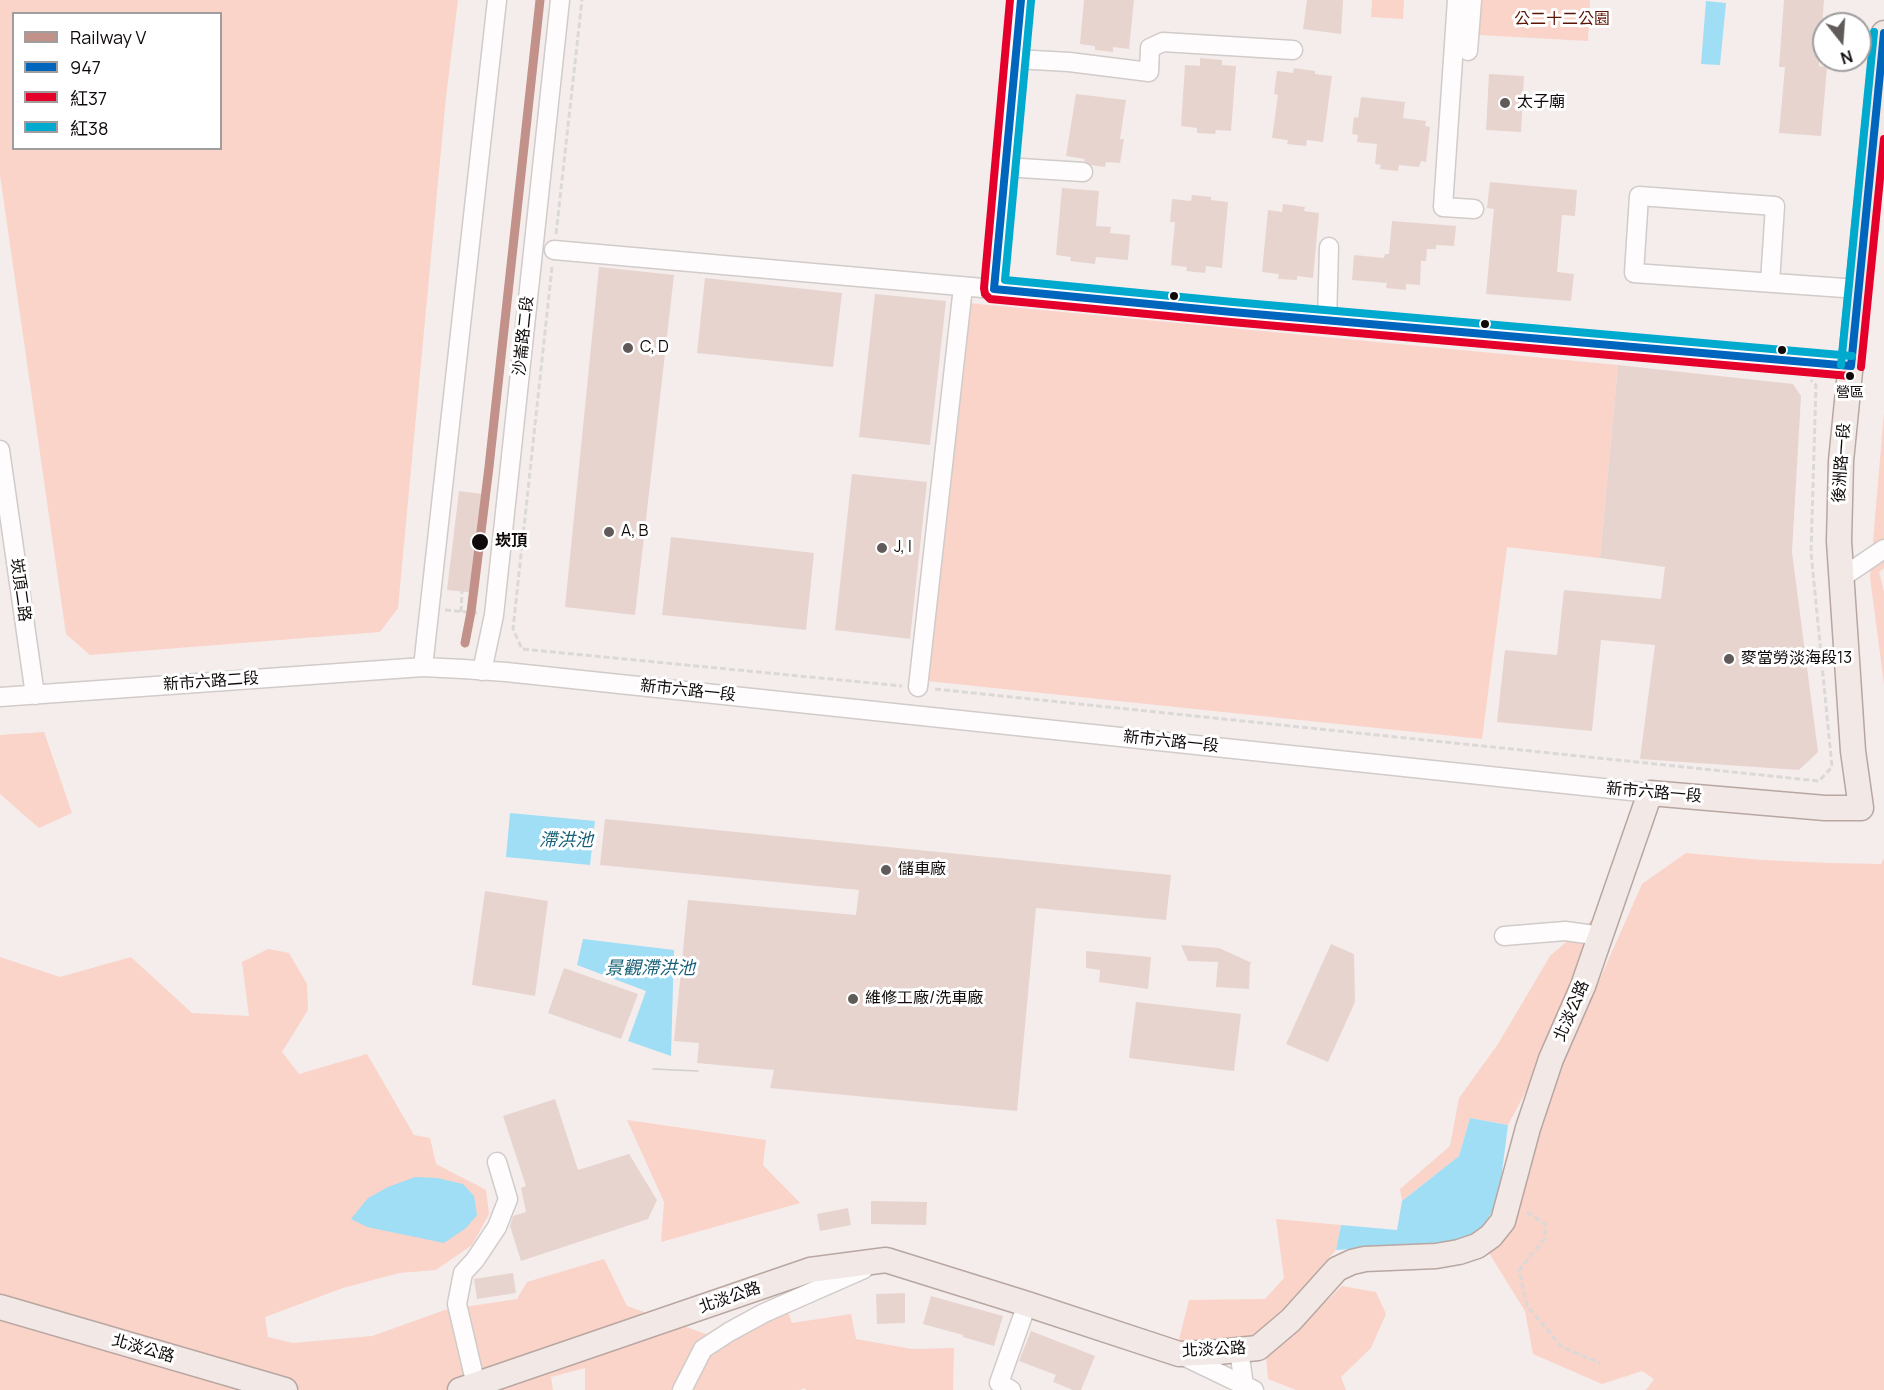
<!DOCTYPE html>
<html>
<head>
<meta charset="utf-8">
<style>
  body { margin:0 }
  #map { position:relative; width:1884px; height:1390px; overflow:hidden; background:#f5edeb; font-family:Manrope,"Noto Sans TC",sans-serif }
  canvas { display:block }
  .legend { position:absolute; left:12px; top:12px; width:210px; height:138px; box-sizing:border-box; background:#fff; border:2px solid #9f9d9d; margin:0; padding:8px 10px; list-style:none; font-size:18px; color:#100b0a }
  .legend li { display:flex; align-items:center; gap:12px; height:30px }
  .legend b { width:30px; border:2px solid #9f9d9d }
  .north { position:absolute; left:1812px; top:12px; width:60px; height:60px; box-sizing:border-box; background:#fff; border:2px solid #9f9d9d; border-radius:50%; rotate:163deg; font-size:16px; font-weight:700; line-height:24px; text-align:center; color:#100b0a }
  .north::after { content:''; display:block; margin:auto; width:21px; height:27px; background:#605a59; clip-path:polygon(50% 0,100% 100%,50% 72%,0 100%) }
</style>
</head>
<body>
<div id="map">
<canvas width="1884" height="1390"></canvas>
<ul class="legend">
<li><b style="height:8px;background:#c2918a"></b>Railway V</li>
<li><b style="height:8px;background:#0065bd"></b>947</li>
<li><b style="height:8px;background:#e4002b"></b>紅37</li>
<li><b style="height:8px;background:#00a9ce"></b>紅38</li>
</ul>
<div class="north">N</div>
</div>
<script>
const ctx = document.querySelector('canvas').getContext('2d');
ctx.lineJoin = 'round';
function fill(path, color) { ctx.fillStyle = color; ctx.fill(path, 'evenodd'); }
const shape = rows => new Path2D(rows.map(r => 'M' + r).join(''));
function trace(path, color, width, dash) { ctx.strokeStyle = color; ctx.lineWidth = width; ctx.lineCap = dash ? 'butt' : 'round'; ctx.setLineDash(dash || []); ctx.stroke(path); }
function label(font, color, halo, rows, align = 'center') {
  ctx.font = font + ' Manrope,"Noto Sans TC",sans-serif'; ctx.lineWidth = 6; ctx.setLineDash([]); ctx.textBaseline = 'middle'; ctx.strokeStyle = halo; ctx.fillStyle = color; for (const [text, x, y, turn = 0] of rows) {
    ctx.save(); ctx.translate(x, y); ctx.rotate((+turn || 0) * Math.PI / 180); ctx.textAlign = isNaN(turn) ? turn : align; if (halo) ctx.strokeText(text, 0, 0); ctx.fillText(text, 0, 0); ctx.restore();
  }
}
fill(shape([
  [0,0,458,0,446,97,398,608,380,632,90,655,66,634,0,175],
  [14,14,220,14,220,148,14,148],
  [1372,0,1404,0,1403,19,1371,17],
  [1477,0,1590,0,1588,41,1479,35,1475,25],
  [968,303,1618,365,1600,558,1507,547,1482,739,927,681],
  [1884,412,1884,568,1879,572,1884,592,1884,684,1870,577],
  [44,732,72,813,39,828,0,794,0,735],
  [1686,853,1762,860,1829,863,1881,864,1884,859,1884,1390,1646,1390,1654,1379,1642,1371,1602,1384,1533,1354,1525,1311,1489,1253,1518,1209,1531,1169,1538,1127,1557,1076,1642,884],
  [1594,918,1580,970,1523,1097,1508,1125,1470,1118,1459,1156,1402,1201,1400,1189,1450,1146,1459,1098,1498,1044,1550,956],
  [268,949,289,953,307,984,308,1010,282,1052,299,1074,367,1054,414,1135,430,1138,436,1164,486,1190,489,1214,472,1245,436,1270,399,1273,343,1288,265,1317,268,1337,293,1343,372,1336,445,1310,517,1299,527,1282,604,1259,627,1306,706,1334,787,1309,792,1323,851,1314,856,1339,912,1349,954,1348,953,1390,806,1390,805,1388,799,1390,585,1390,585,1368,551,1377,553,1390,0,1390,0,957,60,977,131,957,192,1013,249,1016,242,962],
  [627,1120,766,1140,763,1165,800,1203,661,1242,664,1202],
  [1276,1219,1341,1225,1336,1250,1264,1330,1241,1343,1178,1344,1189,1300,1265,1299,1284,1278],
  [1342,1286,1376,1292,1386,1314,1371,1348,1341,1377,1346,1390,1296,1390,1268,1379,1266,1356,1296,1331]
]), '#fad3c9');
fill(shape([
  [1706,1,1726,3,1720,65,1701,64],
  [510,813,595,821,590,865,506,857],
  [583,939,674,950,671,1056,628,1041,646,991,577,965],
  [1470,1118,1508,1125,1498,1203,1476,1236,1466,1242,1336,1250,1341,1225,1397,1230,1402,1201,1459,1156],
  [415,1177,437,1178,463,1184,474,1196,477,1215,466,1228,444,1243,367,1227,351,1219,368,1198,388,1187]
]), '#a0def6');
fill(shape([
  [1084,0,1134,0,1129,49,1113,47,1113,52,1095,50,1095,46,1080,44],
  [1307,0,1343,0,1341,34,1303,29],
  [1784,0,1824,0,1819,66,1827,67,1821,136,1779,133,1785,67,1779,67],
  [1200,58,1222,60,1222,65,1236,66,1231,131,1216,130,1215,134,1197,133,1197,128,1181,126,1185,65,1200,66],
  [1294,68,1315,71,1315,74,1332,76,1323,142,1307,140,1306,146,1287,144,1288,140,1272,138,1278,95,1274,94,1277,71,1293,73],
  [1489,74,1524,76,1521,132,1486,130],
  [1076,94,1126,100,1120,139,1124,139,1120,163,1106,162,1105,167,1091,165,1084,161,1085,159,1066,156],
  [1361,97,1405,102,1403,118,1426,121,1425,126,1430,127,1426,162,1421,161,1419,167,1399,165,1398,171,1380,169,1381,165,1375,164,1377,144,1357,142,1358,135,1352,134,1354,117,1358,118],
  [1490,182,1577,190,1575,216,1562,215,1557,272,1574,274,1571,301,1486,294,1494,209,1487,208],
  [1062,188,1099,191,1096,226,1111,227,1110,233,1130,235,1128,260,1096,257,1095,264,1070,261,1071,257,1056,255],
  [1192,195,1211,197,1211,200,1228,202,1222,268,1206,266,1205,273,1186,271,1187,267,1171,265,1175,222,1170,222,1172,199,1191,201],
  [1283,204,1305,207,1304,211,1319,213,1313,278,1297,276,1297,280,1278,279,1279,274,1262,272,1268,210,1282,212],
  [1392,221,1456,226,1454,246,1436,245,1436,249,1427,249,1426,261,1421,261,1420,285,1406,284,1406,290,1386,288,1387,283,1352,280,1354,255,1384,258,1385,254,1389,254],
  [599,267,674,275,635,615,565,607],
  [705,278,842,293,833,367,697,353],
  [875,294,946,301,930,445,859,437],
  [1618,365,1793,384,1801,396,1792,552,1818,752,1799,770,1640,759,1655,645,1601,640,1592,731,1497,722,1505,650,1557,655,1564,590,1661,599,1665,567,1600,558],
  [852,474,927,482,910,639,835,630],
  [459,491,490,495,478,593,447,590],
  [671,537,814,553,806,630,662,615],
  [605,819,1171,875,1166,920,1036,908,1017,1111,770,1088,774,1070,697,1063,699,1043,674,1041,688,900,856,915,859,890,600,865],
  [485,891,548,901,535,996,472,985],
  [1331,944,1354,954,1355,1002,1328,1062,1286,1044],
  [1181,945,1219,948,1252,963,1250,964,1249,989,1216,987,1218,962,1188,961],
  [1086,951,1151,957,1148,989,1099,982,1100,970,1086,968],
  [564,968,638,994,621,1039,548,1013],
  [1136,1002,1241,1014,1234,1071,1129,1058],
  [555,1099,578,1170,629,1154,657,1200,648,1219,521,1261,510,1226,513,1216,526,1212,521,1188,526,1186,503,1116],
  [871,1201,927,1202,926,1225,871,1224],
  [848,1208,851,1225,820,1231,817,1214],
  [513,1273,516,1293,477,1299,474,1279],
  [905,1293,905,1323,877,1324,876,1294],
  [931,1296,1003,1316,994,1346,963,1337,963,1335,923,1324],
  [1031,1331,1095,1356,1081,1390,1073,1390,1053,1382,1056,1375,1019,1361]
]), '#e7d4cf');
const minor = shape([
  [1021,0,994,289,1232,312,1851,366],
  [1457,0,1443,207,1474,209],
  [1468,51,1472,0],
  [1015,59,1069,62,1149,72,1150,48,1163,42,1293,50],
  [1005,167,1083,172],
  [554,250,994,289],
  [1770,282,1775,206,1639,196,1634,273,1858,289],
  [1327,321,1329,247],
  [0,450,35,695],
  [1841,578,1884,549],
  [423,667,497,0],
  [482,671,494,615,560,0],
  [918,687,963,287],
  [0,697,423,667,463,669,506,672,1650,793],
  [1504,936,1565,931,1602,936],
  [1239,1350,1244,1386],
  [1181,1355,1254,1390],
  [476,1385,457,1304,463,1273,475,1260,497,1227,508,1199,497,1162],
  [682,1390,703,1349,729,1332,764,1313,864,1269],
  [1011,1390,999,1383,1027,1304]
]);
const major = shape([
  [0,1307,285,1390],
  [460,1390,810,1270,886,1260,1027,1304,1179,1354,1218,1352,1258,1348,1291,1320,1337,1269,1352,1262,1365,1259,1436,1256,1459,1252,1477,1246,1491,1236,1503,1221,1528,1128,1551,1059,1583,986,1650,793,1825,808,1861,808,1853,751,1839,541,1841,461,1884,33]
]);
trace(minor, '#d1cbca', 21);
trace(major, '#b8a6a1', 27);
trace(shape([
  [556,234,582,0],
  [552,267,513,629,522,649,902,686],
  [445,610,477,613],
  [461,612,462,591],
  [935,689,1819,781,1832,767,1811,552,1816,385,1811,380],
  [1527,1212,1545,1224,1545,1238,1519,1270,1527,1306,1562,1347,1600,1363]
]), '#dbd9d8', 3, [6, 3]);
trace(minor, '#fefcfc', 18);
trace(major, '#f2e9e6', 24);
trace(shape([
  [653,1069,698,1071]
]), '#d1cfcf', 1.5);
trace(shape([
  [1021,0,994,289,1232,312,1851,366],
  [1851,366,1884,33]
]), '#0065bd', 8);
trace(shape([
  [1010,0,984,288,985,294,990,299,1231,322,1850,376],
  [1861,367,1884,139]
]), '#e4002b', 8);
trace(shape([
  [1031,1,1005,280,1233,302,1852,356],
  [1841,365,1874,32]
]), '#00a9ce', 8);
trace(shape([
  [465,643,471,612,489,467,540,0]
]), '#c2918a', 9);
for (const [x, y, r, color] of [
  [1505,103,6,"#605a59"],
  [1174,296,5,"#100b0a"],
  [1485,324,5,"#100b0a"],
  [628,348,6,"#605a59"],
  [1782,350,5,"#100b0a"],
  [1850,376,5,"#100b0a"],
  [609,532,6,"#605a59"],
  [480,542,9,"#100b0a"],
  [882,548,6,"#605a59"],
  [1729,659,6,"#605a59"],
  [886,870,6,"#605a59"],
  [853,999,6,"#605a59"]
]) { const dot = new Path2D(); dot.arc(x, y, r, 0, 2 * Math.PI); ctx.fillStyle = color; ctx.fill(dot); trace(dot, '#fff', 2); }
label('14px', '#100b0a', '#fff', [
  ["營區",1850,393]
]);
label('16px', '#5a1403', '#fff', [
  ["公二十二公園",1562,20]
]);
label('16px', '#100b0a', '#fff', [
  ["太子廟",1517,103],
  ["C, D",640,348],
  ["A, B",621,532],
  ["J, I",894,548],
  ["麥當勞淡海段13",1741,659],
  ["儲車廠",898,870],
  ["維修工廠/洗車廠",865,999]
], 'left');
label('16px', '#100b0a', '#fff', [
  ["沙崙路二段",524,336,-84],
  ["後洲路一段",1842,463,-86],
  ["崁頂二路",20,590,82],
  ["新市六路二段",211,682,-4],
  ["新市六路一段",688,691,6],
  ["新市六路一段",1171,742,6],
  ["新市六路一段",1654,793,5],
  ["北淡公路",1572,1011,-67],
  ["北淡公路",730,1298,-19],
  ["北淡公路",143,1349,16],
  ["北淡公路",1214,1350,-3]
]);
label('bold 16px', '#100b0a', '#fff', [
  ["崁頂",495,542]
], 'left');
label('italic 18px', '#145f77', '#fff', [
  ["滯洪池",566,841],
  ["景觀滯洪池",650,969]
]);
</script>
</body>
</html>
